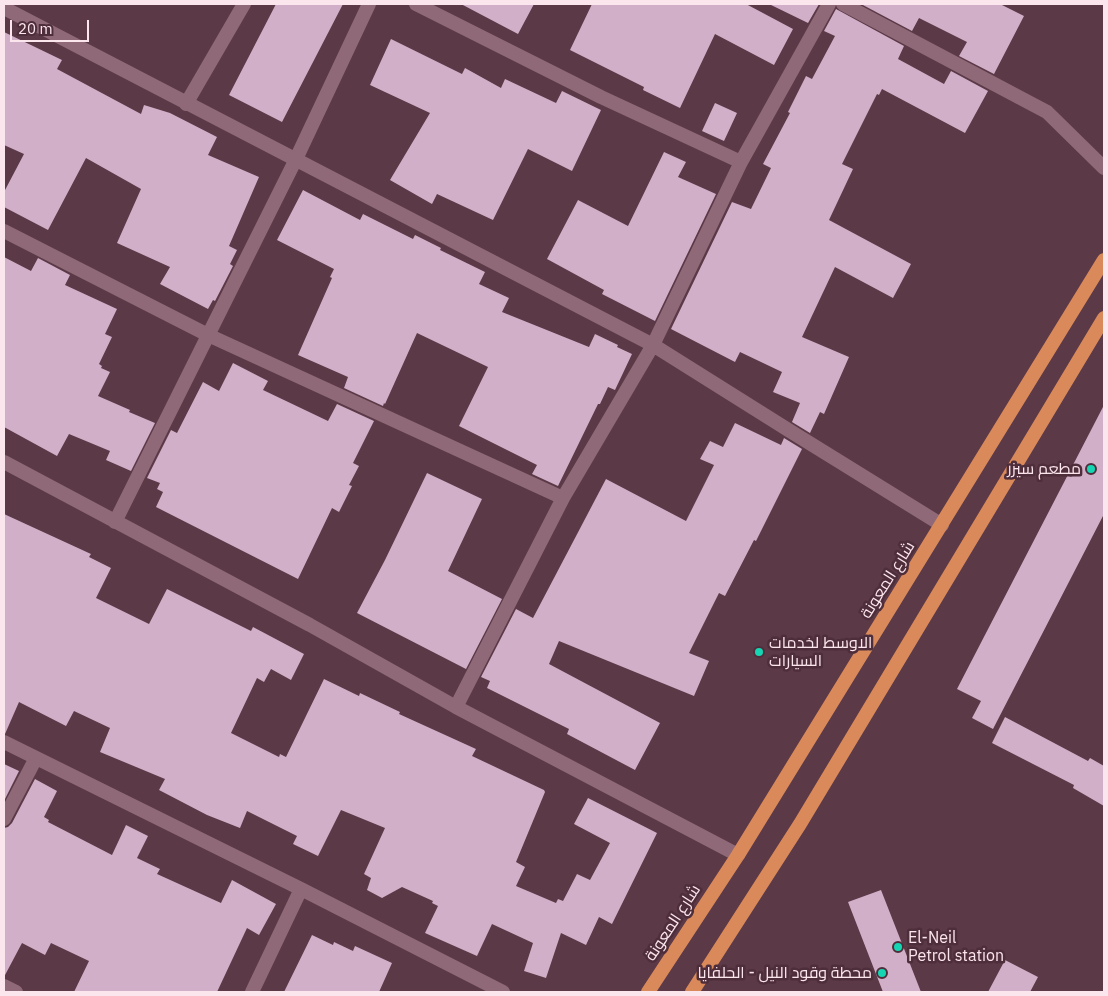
<!DOCTYPE html>
<html>
<head>
<meta charset="utf-8">
<style>
  body { margin:0 }
  #map { position:relative; width:1108px; height:996px; overflow:hidden; background:#5b3946; font-family:"IBM Plex Sans",sans-serif }
  canvas { display:block }
  .frame { position:absolute; inset:0; border:5px solid #fce6ed; pointer-events:none }
  .scale { position:absolute; left:10px; top:20px; width:79px; height:22px; box-sizing:border-box; border:2px solid #fce6ed; border-top:0; padding-left:6px; font-size:15px; line-height:18px; white-space:nowrap; color:#fce6ed; -webkit-text-stroke:4px #4f2e3b; paint-order:stroke }
</style>
</head>
<body>
<div id="map">
<canvas width="1108" height="996"></canvas>
<div class="frame"></div>
<div class="scale">20 m</div>
</div>
<script>
const ctx = document.querySelector('canvas').getContext('2d');
ctx.lineJoin = 'round';
function fill(path, color) { ctx.fillStyle = color; ctx.fill(path, 'evenodd'); }
const shape = rows => new Path2D(rows.map(r => 'M' + r).join(''));
function trace(path, color, width, dash) { ctx.strokeStyle = color; ctx.lineWidth = width; ctx.lineCap = dash ? 'butt' : 'round'; ctx.setLineDash(dash || []); ctx.stroke(path); }
function label(font, color, halo, rows, align = 'center') {
  ctx.font = font + ' "IBM Plex Sans",Cairo,sans-serif'; ctx.lineWidth = 5; ctx.setLineDash([]); ctx.textBaseline = 'middle'; ctx.strokeStyle = halo; ctx.fillStyle = color; for (const [text, x, y, turn = 0] of rows) {
    ctx.save(); ctx.translate(x, y); ctx.rotate((+turn || 0) * Math.PI / 180); ctx.textAlign = isNaN(turn) ? turn : align; if (halo) ctx.strokeText(text, 0, 0); ctx.fillText(text, 0, 0); ctx.restore();
  }
}
fill(shape([
  [276,4,343,4,282,122,229,95],
  [461,4,534,4,518,34],
  [592,4,746,4,793,29,774,65,715,34,680,108,643,90,644,87,570,50],
  [769,4,819,4,808,23],
  [861,4,1000,4,1024,16,994,74,959,56,967,42,919,18,912,31],
  [836,9,904,46,898,59,944,84,951,71,988,91,965,133,882,89,879,95,877,94,842,164,853,169,829,220,911,264,893,298,835,267,802,337,849,357,824,414,820,412,810,433,792,422,800,403,773,392,782,372,740,352,735,362,671,329,732,202,751,209,771,168,763,164,790,113,788,112,806,76,812,79,835,36,824,31],
  [4,32,62,60,57,69,141,114,144,105,170,113,217,137,208,155,259,177,229,246,237,250,230,264,233,266,215,301,213,300,208,309,160,284,170,267,117,243,141,189,86,158,48,230,4,207,4,192,24,154,4,145],
  [391,39,462,74,465,68,501,88,505,79,556,103,562,91,601,110,572,171,528,149,493,220,437,194,432,204,390,180,430,113,370,85],
  [715,103,737,113,724,141,702,131],
  [664,152,686,162,678,177,716,194,655,321,602,294,604,290,547,259,578,200,628,226],
  [303,190,360,220,363,214,413,239,415,235,441,248,440,250,485,272,479,284,509,298,502,312,589,347,595,334,618,345,617,347,632,354,615,390,608,387,600,404,598,404,558,486,532,474,537,465,459,426,488,367,417,333,385,404,384,403,383,406,344,388,348,377,298,355,332,278,330,277,334,269,277,240],
  [4,257,31,271,38,258,70,275,65,285,117,309,105,334,112,337,99,364,102,366,101,368,110,372,98,396,130,410,129,412,155,423,131,471,106,460,110,451,69,434,57,456,4,427],
  [233,363,268,381,263,390,328,421,337,404,374,421,353,463,359,466,349,485,352,486,339,512,332,508,298,579,156,507,163,492,157,489,160,483,147,478,171,430,177,433,203,382,219,391],
  [1104,405,1104,514,993,729,972,718,981,701,957,689],
  [735,423,781,445,784,438,802,449,756,541,754,540,725,596,719,593,689,653,709,661,694,696,559,641,549,664,660,723,635,770,567,734,569,729,487,688,490,681,481,677,516,609,533,618,606,479,686,521,714,465,700,459,710,441,723,447],
  [427,473,482,499,448,571,502,599,466,669,357,613,385,560],
  [4,514,91,554,89,557,111,568,96,598,149,624,167,589,251,631,253,627,304,654,291,680,271,669,264,682,257,678,231,733,279,757,280,754,286,757,324,679,359,696,360,693,400,712,399,714,476,749,472,756,544,790,545,792,516,862,525,867,516,886,556,903,558,899,563,901,577,874,590,880,610,843,574,824,588,798,657,833,612,924,599,917,586,945,561,933,546,978,524,971,533,943,492,924,477,956,425,933,438,906,432,903,433,901,402,887,382,898,367,890,371,878,364,874,385,828,341,810,318,856,293,844,297,836,247,811,240,828,207,815,159,790,165,779,100,752,110,728,74,711,66,726,19,702,5,734,4,733],
  [1005,717,1088,761,1090,758,1104,766,1104,806,1073,788,1074,785,992,743],
  [4,764,19,771,4,801],
  [35,779,57,791,44,817,49,820,48,822,112,855,126,825,148,836,137,858,160,869,157,874,221,903,232,880,276,904,259,935,247,928,217,992,74,992,89,961,51,943,45,955,22,943,4,977,4,828,8,827,12,823],
  [881,890,921,992,883,992,848,902],
  [312,935,333,945,334,942,353,951,355,946,392,963,379,992,284,992],
  [1005,960,1038,977,1030,992,988,992]
]), '#d1afc8');
trace(shape([
  [416,4,601,97,741,162],
  [843,4,1047,112,1104,168],
  [4,8,653,345,790,431,942,525],
  [186,104,244,4],
  [4,231,208,335,563,498],
  [4,462,310,625,456,707,738,855],
  [115,522,296,159,369,4],
  [456,707,563,498,653,345,741,162,829,4],
  [4,742,301,889,503,992],
  [4,819,36,758],
  [4,986,16,992],
  [252,992,301,889]
]), '#8f6977', 14);
trace(shape([
  [648,992,738,855,1104,260],
  [692,992,800,824,1104,318]
]), '#da8a5a', 14);
for (const [x, y, r, color] of [
  [1091,469,5,"#16d5b3"],
  [759,652,5,"#16d5b3"],
  [898,947,5,"#16d5b3"],
  [882,973,5,"#16d5b3"]
]) { const dot = new Path2D(); dot.arc(x, y, r, 0, 2 * Math.PI); ctx.fillStyle = color; ctx.fill(dot); trace(dot, '#4f2e3b', 2); }
label('16px', '#fce6ed', '#4f2e3b', [
  ["مطعم سيزر",1081,469],
  ["الاوسط لخدمات",769,643,"left"],
  ["السيارات",769,661,"left"],
  ["El-Neil",908,938,"left"],
  ["Petrol station",908,956,"left"],
  ["محطة وقود النيل - الحلفايا",872,973]
], 'right');
label('16px', '#fce6ed', '#4f2e3b', [
  ["شارع المعونة",888,580,-58],
  ["شارع المعونة",673,923,-57]
]);
</script>
</body>
</html>
